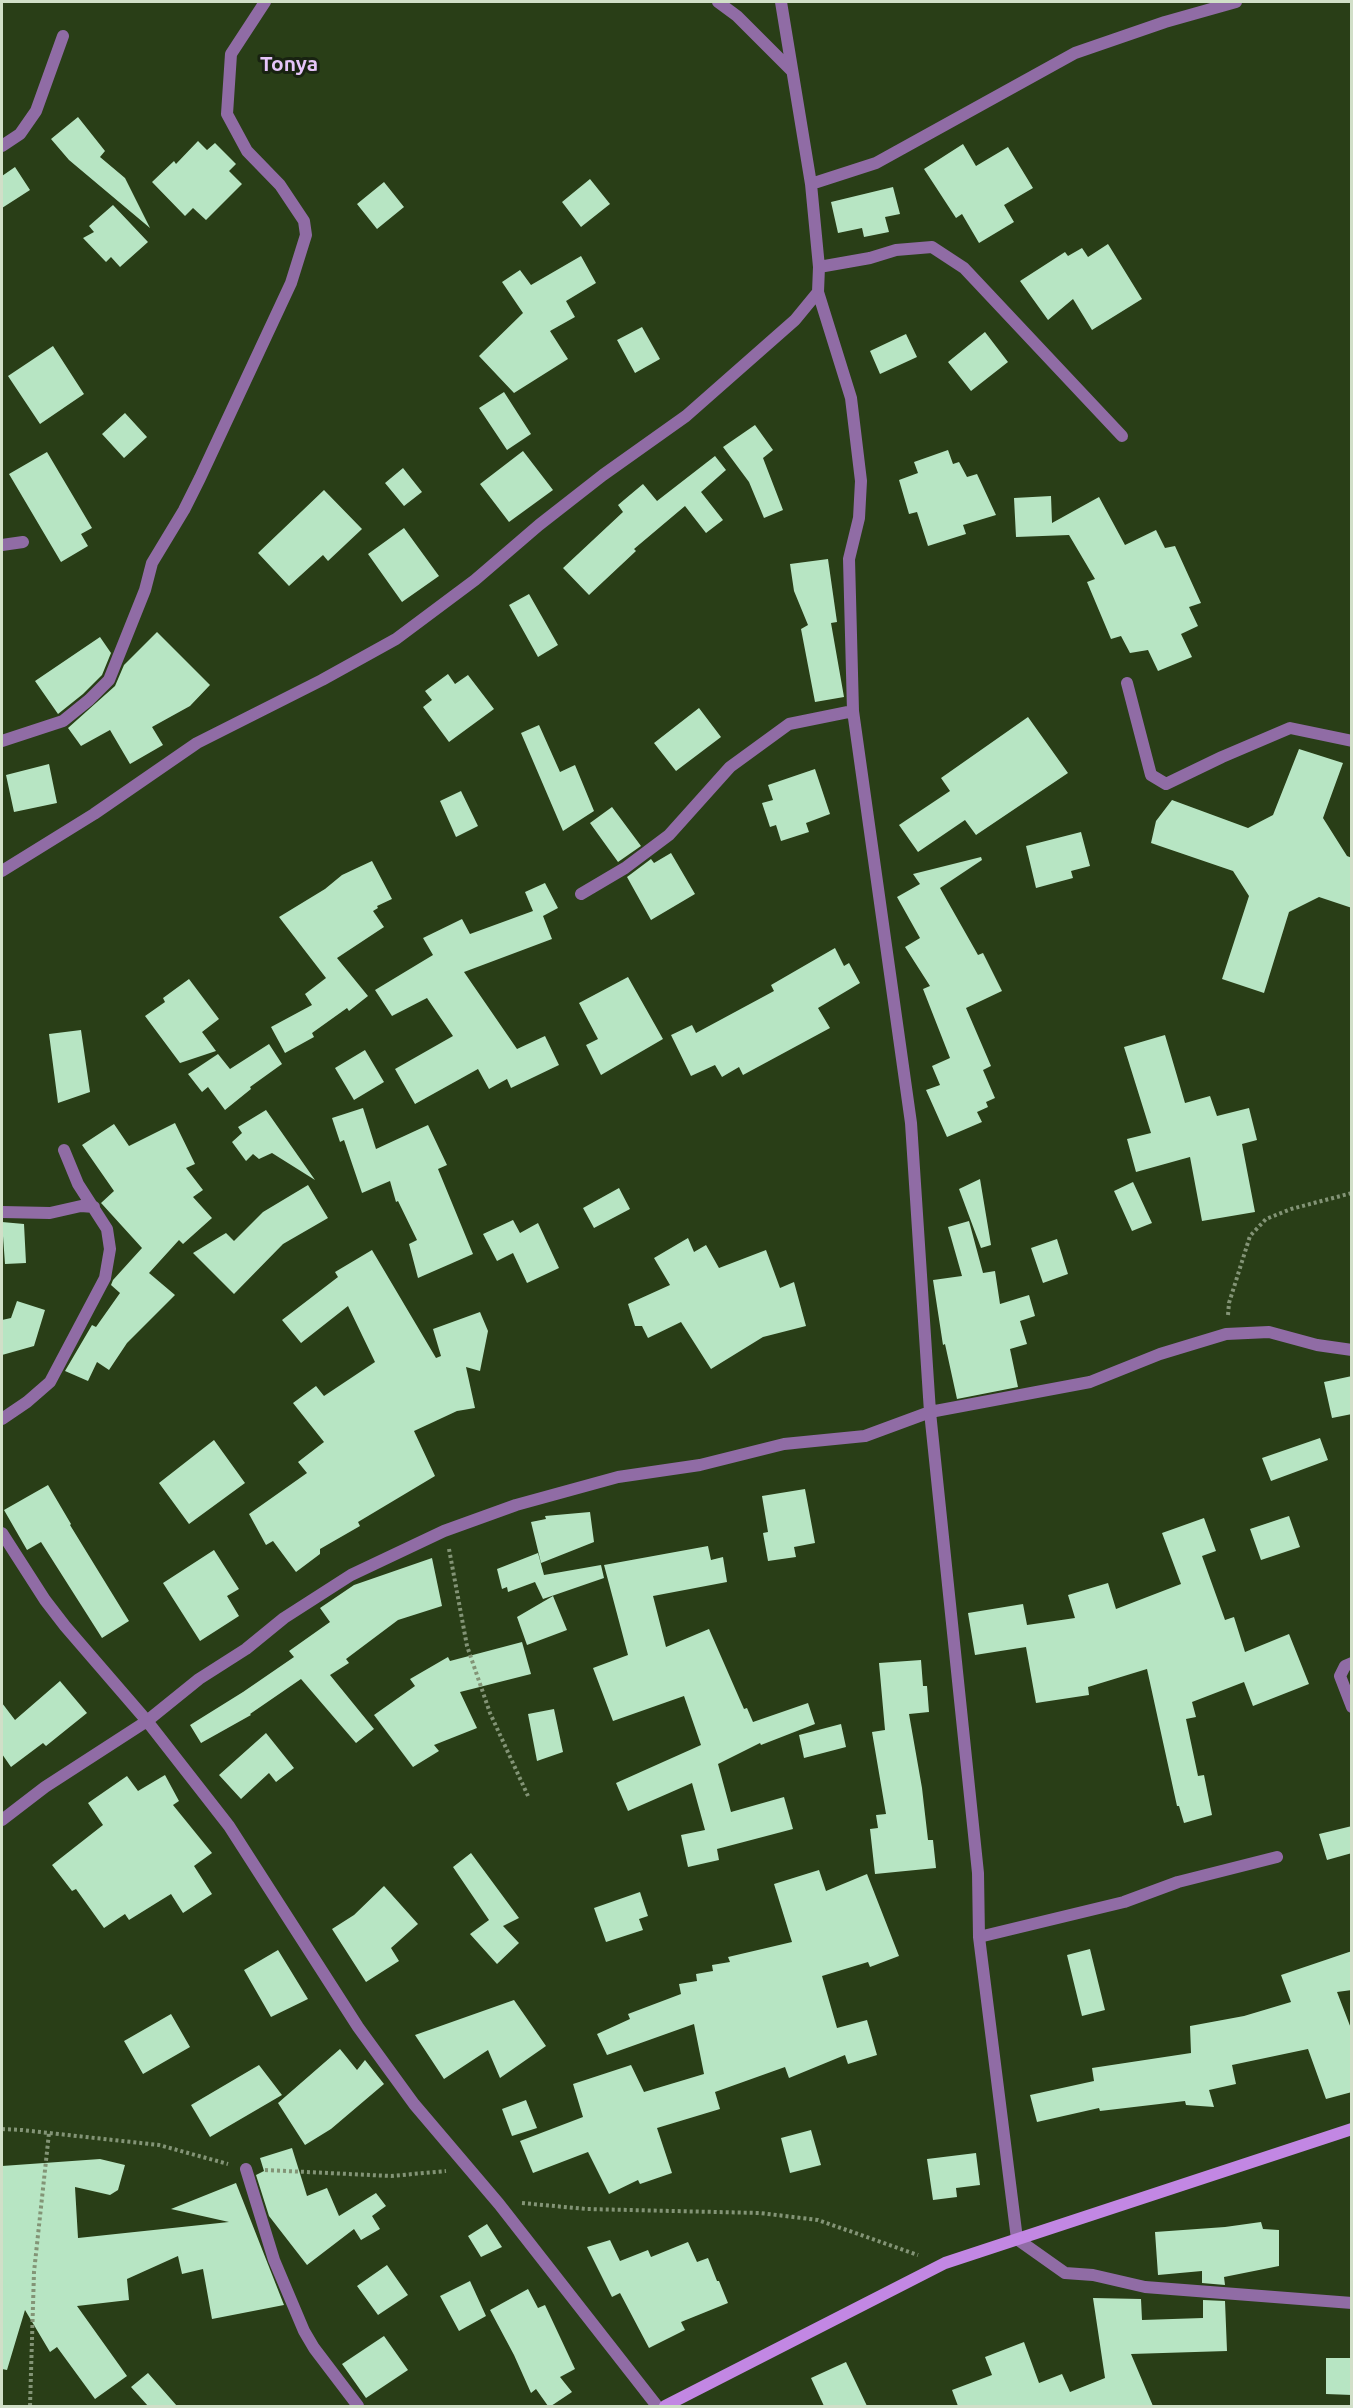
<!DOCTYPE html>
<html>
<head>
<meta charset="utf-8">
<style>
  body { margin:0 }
  #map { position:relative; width:1353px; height:2408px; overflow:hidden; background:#293e17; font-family:Ubuntu,sans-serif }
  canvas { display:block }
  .frame { position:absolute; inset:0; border:3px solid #d1dfc8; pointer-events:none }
</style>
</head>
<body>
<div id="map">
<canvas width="1353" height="2408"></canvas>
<div class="frame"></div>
</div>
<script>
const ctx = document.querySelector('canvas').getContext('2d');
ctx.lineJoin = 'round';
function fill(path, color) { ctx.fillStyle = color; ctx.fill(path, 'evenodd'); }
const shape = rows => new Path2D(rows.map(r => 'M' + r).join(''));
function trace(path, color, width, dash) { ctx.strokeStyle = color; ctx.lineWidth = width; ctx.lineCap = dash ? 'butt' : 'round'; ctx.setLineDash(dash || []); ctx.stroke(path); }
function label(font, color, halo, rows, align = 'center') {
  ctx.font = font + ' Ubuntu,sans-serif'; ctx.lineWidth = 6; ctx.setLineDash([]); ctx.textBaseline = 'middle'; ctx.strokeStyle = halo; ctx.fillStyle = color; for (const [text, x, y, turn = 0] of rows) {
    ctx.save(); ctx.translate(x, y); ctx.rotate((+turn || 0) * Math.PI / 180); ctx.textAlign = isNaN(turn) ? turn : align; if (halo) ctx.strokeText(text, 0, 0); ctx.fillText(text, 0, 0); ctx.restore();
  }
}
fill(shape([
  [78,117,105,151,100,157,125,178,150,228,69,160,51,139],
  [198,141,207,150,215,143,236,164,229,171,242,184,206,220,193,208,185,216,152,182,174,161,176,164],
  [963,144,976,166,1008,147,1033,188,1004,205,1014,222,979,243,962,214,956,218,924,169],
  [15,167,30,190,2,208,2,176],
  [590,179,610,204,581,227,562,202],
  [384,182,404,207,377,229,357,204],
  [893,187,900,214,885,217,889,232,864,237,862,228,838,233,831,202],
  [113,205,148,242,120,267,111,257,106,262,83,238,94,232,89,226],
  [1108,244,1142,299,1092,330,1073,299,1048,320,1020,281,1065,252,1068,256,1082,248,1088,257],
  [581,256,596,283,566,301,575,317,550,331,568,359,514,393,479,356,523,313,502,282,520,270,531,285],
  [642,327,660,359,635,373,617,340],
  [985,332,1008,362,971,391,948,362],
  [906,334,917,357,880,374,870,351],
  [53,346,84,394,40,424,8,376],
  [504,392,531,434,507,450,479,408],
  [125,413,147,437,124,458,102,434],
  [755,425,773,450,763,458,783,510,764,518,749,482,723,447],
  [948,450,953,464,959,462,967,477,977,474,996,515,963,525,966,534,928,546,917,512,909,514,899,480,918,473,914,462],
  [523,451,553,490,509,522,480,484],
  [47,452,92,528,81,534,88,546,61,562,9,474],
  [715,456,726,470,701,492,723,520,706,533,685,506,634,549,636,551,589,595,563,568,623,512,618,505,643,484,657,501],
  [403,468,422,492,404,506,385,483],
  [324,490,362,529,328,561,323,555,289,586,258,553],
  [1051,496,1052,523,1099,497,1125,545,1156,530,1165,548,1175,546,1201,603,1189,607,1198,626,1181,634,1192,657,1158,671,1148,650,1130,653,1121,636,1111,639,1087,582,1095,579,1069,535,1016,537,1014,498],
  [404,528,439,576,402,602,368,554],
  [828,559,837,622,831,623,844,697,815,702,801,629,808,625,794,591,790,564],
  [529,594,558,645,538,657,509,605],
  [157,632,210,685,190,706,152,727,163,745,130,764,110,730,81,746,68,728,115,686,124,665],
  [100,637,111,653,102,675,83,694,58,714,35,681],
  [448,674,455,684,468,675,494,709,449,742,423,707,432,700,425,691],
  [699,708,721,737,676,771,654,743],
  [1028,717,1068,773,976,835,965,820,918,852,899,825,950,791,941,778],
  [539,725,560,772,575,765,594,811,563,831,521,733],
  [1299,749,1343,763,1323,818,1347,856,1352,858,1352,908,1319,897,1289,912,1264,993,1222,979,1249,896,1233,871,1151,843,1156,821,1172,800,1248,828,1273,815],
  [49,764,57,803,14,812,6,775],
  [815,769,830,814,806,823,809,832,781,841,776,825,770,827,762,803,773,800,768,785],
  [461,791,478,826,456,837,440,801],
  [612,807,641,846,618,862,590,823],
  [1081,832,1090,866,1071,871,1073,878,1036,888,1026,846],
  [671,853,695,894,651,920,627,877,651,859,654,863],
  [981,857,982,860,940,888,978,955,983,953,1002,991,966,1008,991,1066,983,1070,995,1098,986,1102,988,1107,977,1112,982,1122,947,1137,926,1090,940,1085,932,1066,950,1058,923,989,930,986,905,947,920,938,897,897,920,884,913,874],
  [372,861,392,899,377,906,378,908,373,911,384,927,337,958,368,996,349,1011,347,1008,312,1033,314,1037,285,1053,271,1027,312,1005,305,994,326,978,279,917,325,889,342,875],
  [545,883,558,908,543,916,552,939,464,972,517,1049,545,1036,559,1065,511,1088,507,1079,489,1089,478,1069,415,1104,395,1069,453,1036,427,998,392,1016,375,990,433,955,423,938,462,919,470,934,533,911,525,892],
  [835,948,844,966,849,963,860,983,818,1008,830,1028,743,1075,739,1067,722,1077,715,1065,691,1076,671,1035,692,1025,696,1033,774,991,771,985],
  [628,977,663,1039,601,1075,586,1045,598,1039,579,1003],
  [189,979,219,1019,202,1032,216,1051,180,1063,145,1016,165,1002,163,998],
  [81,1030,90,1092,58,1103,49,1034],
  [1165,1035,1185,1103,1210,1096,1217,1116,1249,1108,1257,1140,1242,1144,1255,1212,1202,1221,1190,1157,1136,1172,1127,1139,1151,1133,1124,1047],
  [269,1044,282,1064,250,1087,251,1089,225,1110,208,1087,202,1092,188,1074,218,1054,230,1069],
  [365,1050,384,1082,354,1100,335,1068],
  [363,1108,376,1149,428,1125,447,1165,438,1169,473,1254,418,1278,409,1244,417,1240,398,1201,396,1202,390,1181,362,1193,344,1140,340,1142,332,1118],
  [266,1110,315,1180,272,1153,259,1159,253,1154,246,1161,232,1142,242,1133,238,1127],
  [175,1123,195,1164,186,1168,203,1190,193,1197,212,1218,183,1244,179,1240,149,1273,175,1295,127,1343,109,1370,97,1362,88,1381,65,1371,92,1325,96,1327,120,1293,111,1285,113,1280,142,1248,102,1204,101,1203,114,1191,82,1145,114,1124,129,1146],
  [980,1179,991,1245,981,1248,959,1189],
  [1133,1182,1152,1223,1132,1231,1114,1191],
  [308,1185,328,1218,283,1244,234,1294,193,1253,226,1233,234,1241,263,1212],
  [619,1188,630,1209,594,1228,583,1208],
  [513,1220,520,1233,538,1223,559,1268,527,1283,513,1253,497,1261,483,1234],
  [969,1221,983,1273,995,1271,1000,1304,1029,1295,1035,1316,1020,1321,1027,1344,1010,1349,1018,1387,957,1399,945,1344,943,1345,933,1280,962,1276,948,1227],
  [2,1222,24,1224,26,1263,5,1264],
  [688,1238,694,1252,706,1245,719,1268,766,1250,780,1288,794,1282,806,1326,763,1337,711,1369,681,1322,648,1338,642,1326,635,1326,628,1304,670,1285,654,1258],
  [1057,1239,1068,1274,1043,1283,1031,1248],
  [372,1250,436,1358,441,1356,433,1329,480,1312,488,1331,480,1371,466,1367,475,1408,457,1411,414,1431,435,1476,358,1522,360,1526,320,1549,320,1554,296,1572,273,1541,266,1545,249,1514,307,1473,298,1462,324,1442,293,1403,316,1386,324,1396,375,1362,348,1306,301,1343,282,1320,338,1277,335,1272],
  [17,1301,45,1310,34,1346,2,1355,2,1320,11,1318],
  [1352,1376,1352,1414,1332,1418,1324,1382],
  [1320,1438,1328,1460,1271,1481,1262,1458],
  [214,1440,245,1483,189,1524,159,1483],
  [48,1485,71,1524,70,1525,129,1621,102,1638,41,1542,27,1550,4,1510],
  [805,1489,815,1543,794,1547,796,1557,768,1561,763,1533,768,1532,762,1496],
  [590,1512,594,1542,541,1563,531,1522,546,1519,545,1516],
  [1289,1516,1300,1547,1261,1560,1250,1529],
  [1204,1518,1216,1551,1202,1556,1225,1620,1234,1617,1245,1652,1289,1634,1309,1684,1253,1706,1244,1682,1192,1702,1196,1717,1186,1719,1198,1776,1204,1775,1212,1815,1184,1823,1179,1806,1177,1806,1147,1669,1088,1687,1089,1695,1036,1703,1026,1647,975,1655,968,1613,1023,1604,1027,1625,1075,1618,1068,1595,1108,1583,1116,1609,1181,1584,1162,1533],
  [708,1546,711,1560,723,1557,727,1582,653,1596,666,1647,709,1629,744,1709,747,1708,753,1722,808,1703,815,1724,761,1745,760,1743,718,1764,731,1812,784,1797,793,1829,717,1849,719,1860,688,1867,681,1835,705,1830,692,1783,628,1811,616,1783,701,1745,684,1696,613,1721,593,1668,628,1655,604,1565],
  [214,1550,239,1589,227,1596,239,1616,200,1641,163,1583],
  [538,1553,544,1575,601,1565,604,1578,543,1599,535,1582,508,1592,507,1587,502,1589,497,1569],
  [432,1558,442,1606,398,1620,346,1659,349,1663,330,1675,374,1729,356,1743,301,1679,250,1714,251,1715,201,1743,190,1725,243,1692,294,1657,289,1651,330,1622,320,1608,354,1585],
  [553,1596,567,1630,527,1645,517,1617],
  [522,1642,531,1674,460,1692,477,1728,434,1745,439,1751,413,1767,374,1715,415,1686,410,1679,448,1657,450,1661],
  [921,1660,923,1686,927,1686,929,1712,909,1714,922,1788,928,1840,933,1840,936,1868,875,1874,870,1829,878,1828,876,1815,886,1814,872,1732,885,1730,879,1663],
  [60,1681,87,1713,46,1746,43,1743,11,1767,2,1754,2,1703,15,1720],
  [554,1709,563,1752,537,1761,528,1714],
  [841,1724,846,1747,804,1758,799,1735],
  [266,1733,294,1768,276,1782,269,1773,241,1799,219,1775],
  [165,1775,179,1801,173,1805,212,1853,194,1866,212,1894,183,1913,171,1894,129,1920,125,1914,104,1928,76,1889,72,1891,52,1865,103,1825,88,1803,127,1776,138,1791],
  [1352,1826,1352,1853,1327,1860,1319,1834],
  [471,1853,519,1918,503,1926,519,1943,497,1964,470,1934,489,1920,453,1867],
  [819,1870,826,1891,867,1874,899,1956,870,1967,868,1962,822,1976,837,2028,867,2020,877,2055,848,2064,845,2055,789,2078,785,2067,715,2092,720,2109,657,2128,672,2173,640,2184,638,2180,609,2194,588,2152,533,2173,520,2141,583,2117,573,2084,631,2065,644,2092,704,2074,694,2024,607,2055,597,2034,630,2019,628,2014,681,1994,679,1984,697,1981,696,1974,713,1971,712,1965,730,1962,728,1957,792,1942,774,1884],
  [384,1886,418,1924,391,1948,399,1961,366,1982,332,1929,354,1915],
  [640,1892,648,1916,639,1919,643,1930,606,1942,594,1908],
  [1090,1949,1105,2010,1082,2016,1067,1955],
  [278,1950,308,1999,271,2017,244,1970],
  [1352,1951,1352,1990,1337,1992,1352,2031,1352,2092,1326,2099,1308,2049,1232,2065,1236,2084,1209,2090,1214,2107,1186,2105,1185,2101,1100,2111,1099,2108,1037,2122,1030,2095,1094,2081,1092,2068,1191,2053,1190,2026,1244,2016,1291,2002,1281,1975],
  [514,2000,546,2046,500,2078,488,2050,444,2079,415,2035],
  [171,2014,190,2047,143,2074,124,2041],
  [340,2049,357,2070,365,2060,384,2084,331,2129,305,2145,278,2103],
  [259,2065,282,2095,210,2137,191,2105],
  [526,2100,537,2128,512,2136,502,2109],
  [811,2130,821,2165,790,2173,781,2138],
  [292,2148,307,2196,327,2188,339,2216,376,2193,386,2206,372,2216,380,2229,361,2240,354,2229,307,2265,269,2216,256,2175,264,2171,260,2158],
  [976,2153,980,2185,956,2188,957,2197,933,2200,927,2159],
  [100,2159,125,2165,118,2190,110,2195,75,2187,78,2238,229,2222,171,2209,236,2183,284,2305,212,2319,203,2269,182,2274,178,2256,127,2279,129,2300,77,2306,127,2376,95,2399,57,2347,50,2352,25,2310,7,2370,2,2369,2,2166],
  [1261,2222,1263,2229,1279,2230,1279,2266,1224,2277,1225,2285,1202,2283,1202,2271,1158,2275,1155,2232,1225,2227],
  [487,2224,502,2247,481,2257,468,2236],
  [610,2240,620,2261,648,2250,651,2257,688,2242,697,2262,708,2258,717,2281,719,2281,728,2303,681,2322,685,2330,649,2348,620,2293,612,2297,587,2247],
  [387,2265,408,2295,378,2315,357,2286],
  [470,2281,486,2316,459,2331,440,2296],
  [528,2289,538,2308,545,2305,575,2369,560,2377,572,2392,551,2406,548,2406,536,2389,531,2393,514,2355,490,2310],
  [1093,2298,1141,2299,1142,2320,1203,2318,1203,2300,1225,2301,1227,2351,1131,2354,1153,2406,958,2406,952,2390,992,2375,985,2357,1024,2342,1039,2383,1062,2374,1070,2392,1105,2378],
  [384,2336,408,2370,366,2398,342,2364],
  [1326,2358,1352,2358,1352,2395,1326,2394],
  [846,2362,867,2406,824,2406,811,2378],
  [148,2373,177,2406,148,2406,131,2387]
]), '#b7e5c3');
trace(shape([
  [1228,1315,1229,1303,1250,1236,1266,1219,1291,1209,1352,1193],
  [449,1549,467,1646,490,1713,528,1796],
  [2,2129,22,2130,159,2145,228,2164],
  [265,2170,391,2176,446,2171],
  [522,2203,586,2209,760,2213,818,2220,918,2255],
  [30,2406,34,2272,49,2133]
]), '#839476', 4, [3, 3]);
trace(shape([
  [1127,683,1151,775,1166,784,1222,757,1290,728,1352,741]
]), '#906ca5', 12);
trace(shape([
  [718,2,737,16,792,71],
  [781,2,811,184,819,267,818,292,851,398,861,481,859,518,849,559,853,711,911,1123,930,1412,978,1873,979,1937,1017,2239,1065,2273,1093,2275,1145,2287,1352,2303],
  [2,146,20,134,36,111,63,36],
  [811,184,876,163,1075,53,1165,22,1236,2],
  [819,267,870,258,896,250,932,247,964,268,1122,436],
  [2,545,23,542],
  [2,741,63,721,89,700,109,680,145,590,152,563,184,510,200,478,291,283,306,235,304,221,280,185,247,151,227,114,231,54,265,2],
  [2,871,94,814,197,743,322,680,396,639,475,580,539,525,603,475,686,416,795,320,818,292],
  [581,894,625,868,669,835,730,767,789,724,853,711],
  [2,1212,50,1213,81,1206,94,1207],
  [2,1419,27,1402,50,1382,105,1278,110,1249,107,1229,78,1184,64,1150],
  [2,1533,45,1600,65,1626,147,1721,229,1826,358,2027,414,2104,499,2204,657,2406],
  [1352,1663,1345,1666,1340,1676,1352,1707],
  [2,1820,45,1787,147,1721,199,1679,246,1649,284,1618,351,1575,444,1531,516,1505,618,1477,700,1465,784,1444,865,1436,930,1412,1090,1382,1160,1354,1226,1334,1269,1332,1317,1345,1352,1350],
  [979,1937,1124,1902,1178,1882,1277,1857],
  [246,2169,274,2260,304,2331,314,2348,358,2406]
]), '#906ca5', 12);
trace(shape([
  [665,2406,945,2263,1352,2129]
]), '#c287e3', 12);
label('bold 21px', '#e5c4f9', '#182211', [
  ["Tonya",289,64]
]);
</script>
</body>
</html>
